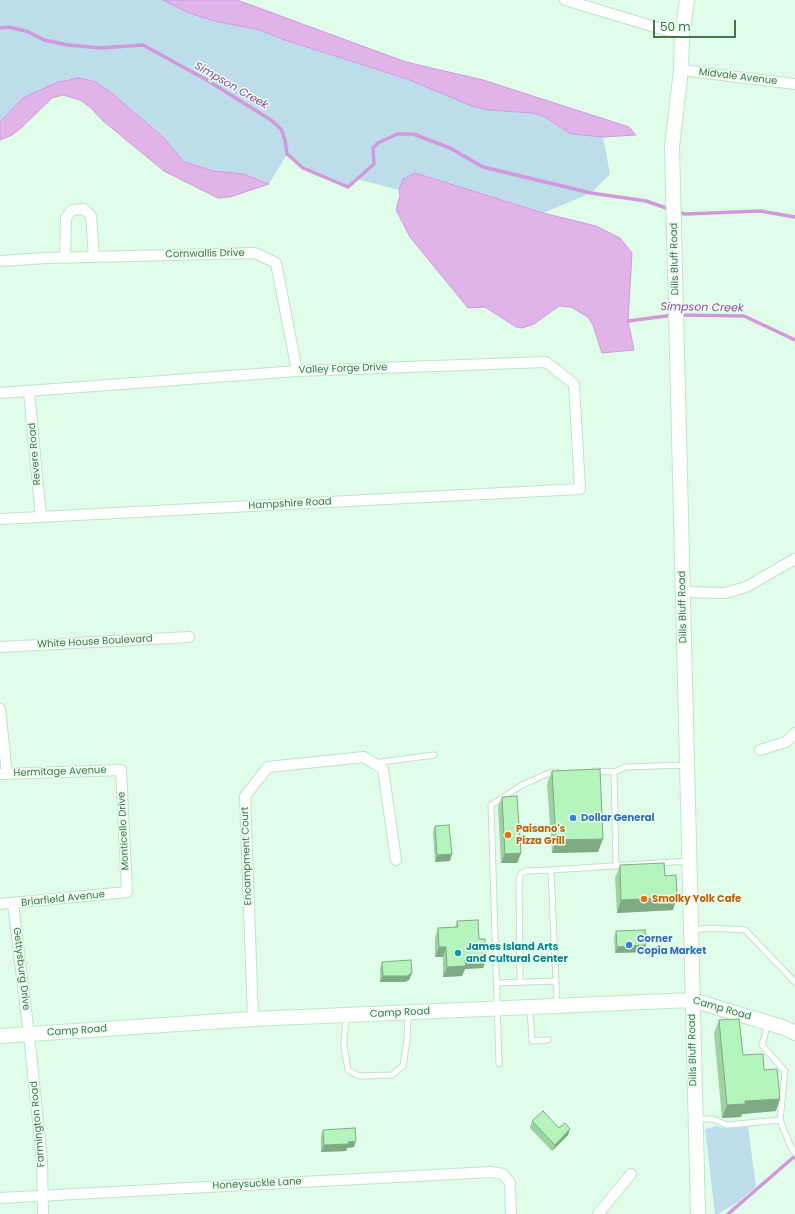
<!DOCTYPE html>
<html>
<head>
<meta charset="utf-8">
<style>
  body { margin:0 }
  #map { position:relative; width:795px; height:1214px; overflow:hidden; background:#e0fdea; font-family:Poppins,sans-serif }
  canvas { display:block }
  .scale { position:absolute; left:653px; top:20px; width:83px; height:18px; box-sizing:border-box; border:2px solid #467549; border-top:0; padding-left:5px; font-size:12px; line-height:14px; white-space:nowrap; color:#467549; -webkit-text-stroke:3px #e7ffef; paint-order:stroke }
</style>
</head>
<body>
<div id="map">
<canvas width="795" height="1214"></canvas>
<div class="scale">50 m</div>
</div>
<script>
const ctx = document.querySelector('canvas').getContext('2d');
ctx.lineJoin = 'round';
function fill(path, color) { ctx.fillStyle = color; ctx.fill(path, 'evenodd'); }
const shape = rows => new Path2D(rows.map(r => 'M' + r).join(''));
function trace(path, color, width, dash) { ctx.strokeStyle = color; ctx.lineWidth = width; ctx.lineCap = dash ? 'butt' : 'round'; ctx.setLineDash(dash || []); ctx.stroke(path); }
function label(font, color, halo, rows, align = 'center') {
  ctx.font = font + ' Poppins,sans-serif'; ctx.lineWidth = 3; ctx.setLineDash([]); ctx.textBaseline = 'middle'; ctx.strokeStyle = halo; ctx.fillStyle = color; for (const [text, x, y, turn = 0] of rows) {
    ctx.save(); ctx.translate(x, y); ctx.rotate((+turn || 0) * Math.PI / 180); ctx.textAlign = isNaN(turn) ? turn : align; if (halo) ctx.strokeText(text, 0, 0); ctx.fillText(text, 0, 0); ctx.restore();
  }
}
fill(shape([
  [0,0,163,0,189,13,214,21,260,30,282,39,407,79,426,87,488,110,533,113,545,117,571,134,603,137,610,174,591,193,543,213,415,173,403,179,399,190,357,179,348,187,303,168,287,154,269,184,243,174,213,171,184,162,163,137,109,91,96,82,68,79,23,98,0,122],
  [717,1126,723,1128,748,1127,756,1187,738,1202,718,1214,715,1214,705,1129]
]), '#beddeb');
const water = shape([
  [163,0,237,0,406,62,483,80,629,127,636,135,603,137,571,134,545,117,533,113,488,110,472,106,407,79,282,39,260,30,214,21,189,13,163,0],
  [79,78,96,82,109,91,163,137,184,162,213,171,243,174,269,184,230,197,218,198,164,171,102,120,90,107,80,100,63,95,52,98,21,128,12,135,0,140,0,122,23,98,58,82,79,78],
  [415,173,543,213,596,226,620,238,632,253,628,321,634,350,602,353,593,325,588,317,571,307,559,306,534,324,522,328,516,327,485,307,468,308,410,237,396,210,400,195,399,190,403,179,415,173]
]);
fill(water, '#e0b4e8');
trace(water, '#d299da', 1);
trace(shape([
  [0,28,9,27,29,32,44,40,68,45,101,48,143,45,205,79,271,120,281,129,285,140,287,154,303,168,348,187,374,164,373,148,378,143,397,134,413,134,450,148,483,167,591,193,646,201,669,209],
  [677,212,685,214,760,211,795,217],
  [680,315,744,316,795,340],
  [628,321,674,315],
  [728,1214,795,1156]
]), '#d299da', 3.5);
const lane = shape([
  [374,763,434,755],
  [595,771,614,772],
  [616,866,614,772,626,767,686,765],
  [691,930,711,928,745,930,795,982],
  [520,982,519,879,521,874,526,871,551,870],
  [496,983,556,981],
  [557,1005,551,870,688,861],
  [530,1008,532,1041,548,1040],
  [346,1016,344,1046,348,1070,359,1076,392,1075,403,1066,407,1040,408,1014],
  [768,1023,762,1045,785,1071,780,1120,790,1145,795,1153],
  [499,1064,491,805,522,785,549,773,557,772],
  [696,1119,713,1119,727,1125,780,1120]
]);
const street = shape([
  [565,0,682,35],
  [681,70,795,84],
  [65,258,66,218,72,210,84,209,91,216,94,257],
  [0,261,47,258,255,253,276,263,297,371],
  [29,392,41,517],
  [0,393,297,371,546,362,574,384,580,489,0,519],
  [683,592,725,593,746,587,795,559],
  [0,647,189,637],
  [0,709,7,774],
  [760,750,786,742,795,733],
  [0,774,121,770,127,892,0,904],
  [13,904,29,1035,42,1160,43,1214],
  [253,1019,245,796,268,767,364,757,383,769,396,860],
  [0,1198,491,1172,503,1174,510,1183,511,1214],
  [598,1214,631,1174]
]);
const secondary = shape([
  [687,0,682,35,681,70,672,147,698,1214],
  [0,1036,253,1019,692,1000,785,1028,795,1033]
]);
trace(lane, '#bfe4c5', 7);
trace(street, '#bfe4c5', 12);
trace(secondary, '#bbe9c4', 16);
trace(lane, '#fff', 5);
trace(street, '#fff', 10);
trace(secondary, '#fff', 14);
fill(shape([
  [552,771,598,852,552,853,547,784],
  [502,797,521,853,517,863,501,863,498,807],
  [435,826,452,854,450,861,435,862,433,832],
  [620,865,677,897,673,910,617,913,615,878],
  [457,921,479,939,486,959,483,968,465,969,462,976,443,977,443,957,435,957,435,938,438,928,455,927],
  [616,931,643,952,615,953,614,938],
  [382,962,412,973,409,980,405,982,380,982,380,969],
  [719,1020,743,1055,764,1070,776,1111,742,1114,741,1117,722,1118,714,1033],
  [532,1121,559,1128,568,1135,552,1151,530,1128],
  [323,1130,354,1147,347,1148,346,1151,321,1152,321,1136]
]), '#9dd2a3');
fill(shape([
  [603,839,598,852,552,853,556,840],
  [521,853,517,863,501,863,505,854],
  [452,854,450,861,435,862,437,855],
  [677,897,673,910,617,913,621,900],
  [646,945,643,952,615,953,617,947],
  [439,947,446,947,443,957,435,957],
  [486,959,483,968,465,969,462,976,443,977,447,967,465,960],
  [412,973,409,980,405,982,380,982,383,976],
  [780,1099,776,1111,742,1114,741,1117,722,1118,727,1105,745,1101],
  [570,1129,568,1135,552,1151,555,1145],
  [356,1141,354,1147,347,1148,346,1151,321,1152,324,1145]
]), '#7fab84');
const building = shape([
  [600,769,603,839,556,840,552,771,600,769],
  [517,796,521,853,505,854,502,797,517,796],
  [449,825,452,854,437,855,435,826,449,825],
  [664,863,665,876,676,875,677,897,621,900,620,865,664,863],
  [478,920,479,939,485,939,486,959,465,960,466,966,447,967,446,947,439,947,438,928,458,927,457,921,478,920],
  [645,930,646,945,617,947,616,931,645,930],
  [411,960,412,973,407,976,383,976,382,962,411,960],
  [739,1019,743,1055,763,1054,764,1070,777,1069,780,1099,745,1101,745,1104,727,1105,719,1020,739,1019],
  [543,1111,559,1128,565,1123,570,1129,555,1145,532,1121,543,1111],
  [355,1128,356,1141,348,1142,349,1144,324,1145,323,1130,355,1128]
]);
fill(building, '#b6f4bd');
trace(building, '#7fab84', 1);
for (const [x, y, r, color] of [
  [573,818,4,"#3f7fe0"],
  [508,835,4,"#e8710a"],
  [644,899,4,"#e8710a"],
  [629,945,4,"#3f7fe0"],
  [458,953,4,"#0f9aa8"]
]) { const dot = new Path2D(); dot.arc(x, y, r, 0, 2 * Math.PI); ctx.fillStyle = color; ctx.fill(dot); trace(dot, '#e7ffef', 1.5); }
label('10px', '#467549', '#e7ffef', [
  ["Midvale Avenue",738,77,7],
  ["Cornwallis Drive",205,254,-1],
  ["Dills Bluff Road",675,259,-91],
  ["Valley Forge Drive",343,369,-2],
  ["Revere Road",35,454,-95],
  ["Hampshire Road",290,504,-3],
  ["Dills Bluff Road",683,607,-91],
  ["White House Boulevard",95,642,-3],
  ["Hermitage Avenue",60,772,-2],
  ["Monticello Drive",124,831,-93],
  ["Encampment Court",247,856,-92],
  ["Briarfield Avenue",63,899,-6],
  ["Gettysburg Drive",21,969,83],
  ["Camp Road",722,1009,16],
  ["Camp Road",400,1013,-3],
  ["Camp Road",77,1031,-4],
  ["Dills Bluff Road",693,1050,-91],
  ["Farmington Road",38,1124,-95],
  ["Honeysuckle Lane",257,1184,-3]
]);
label('bold 10px', '#366cbe', '#e7ffef', [
  ["Dollar General",581,818],
  ["Corner",637,939],
  ["Copia Market",637,951]
], 'left');
label('bold 10px', '#c56008', '#e7ffef', [
  ["Paisano's",516,829],
  ["Pizza Grill",516,841],
  ["Smolky Yolk Cafe",652,899]
], 'left');
label('bold 10px', '#0d838f', '#e7ffef', [
  ["James Island Arts",466,947],
  ["and Cultural Center",466,959]
], 'left');
label('italic 11px', '#9547a0', '#e7ffef', [
  ["Simpson Creek",231,86,30],
  ["Simpson Creek",702,308,1]
]);
</script>
</body>
</html>
